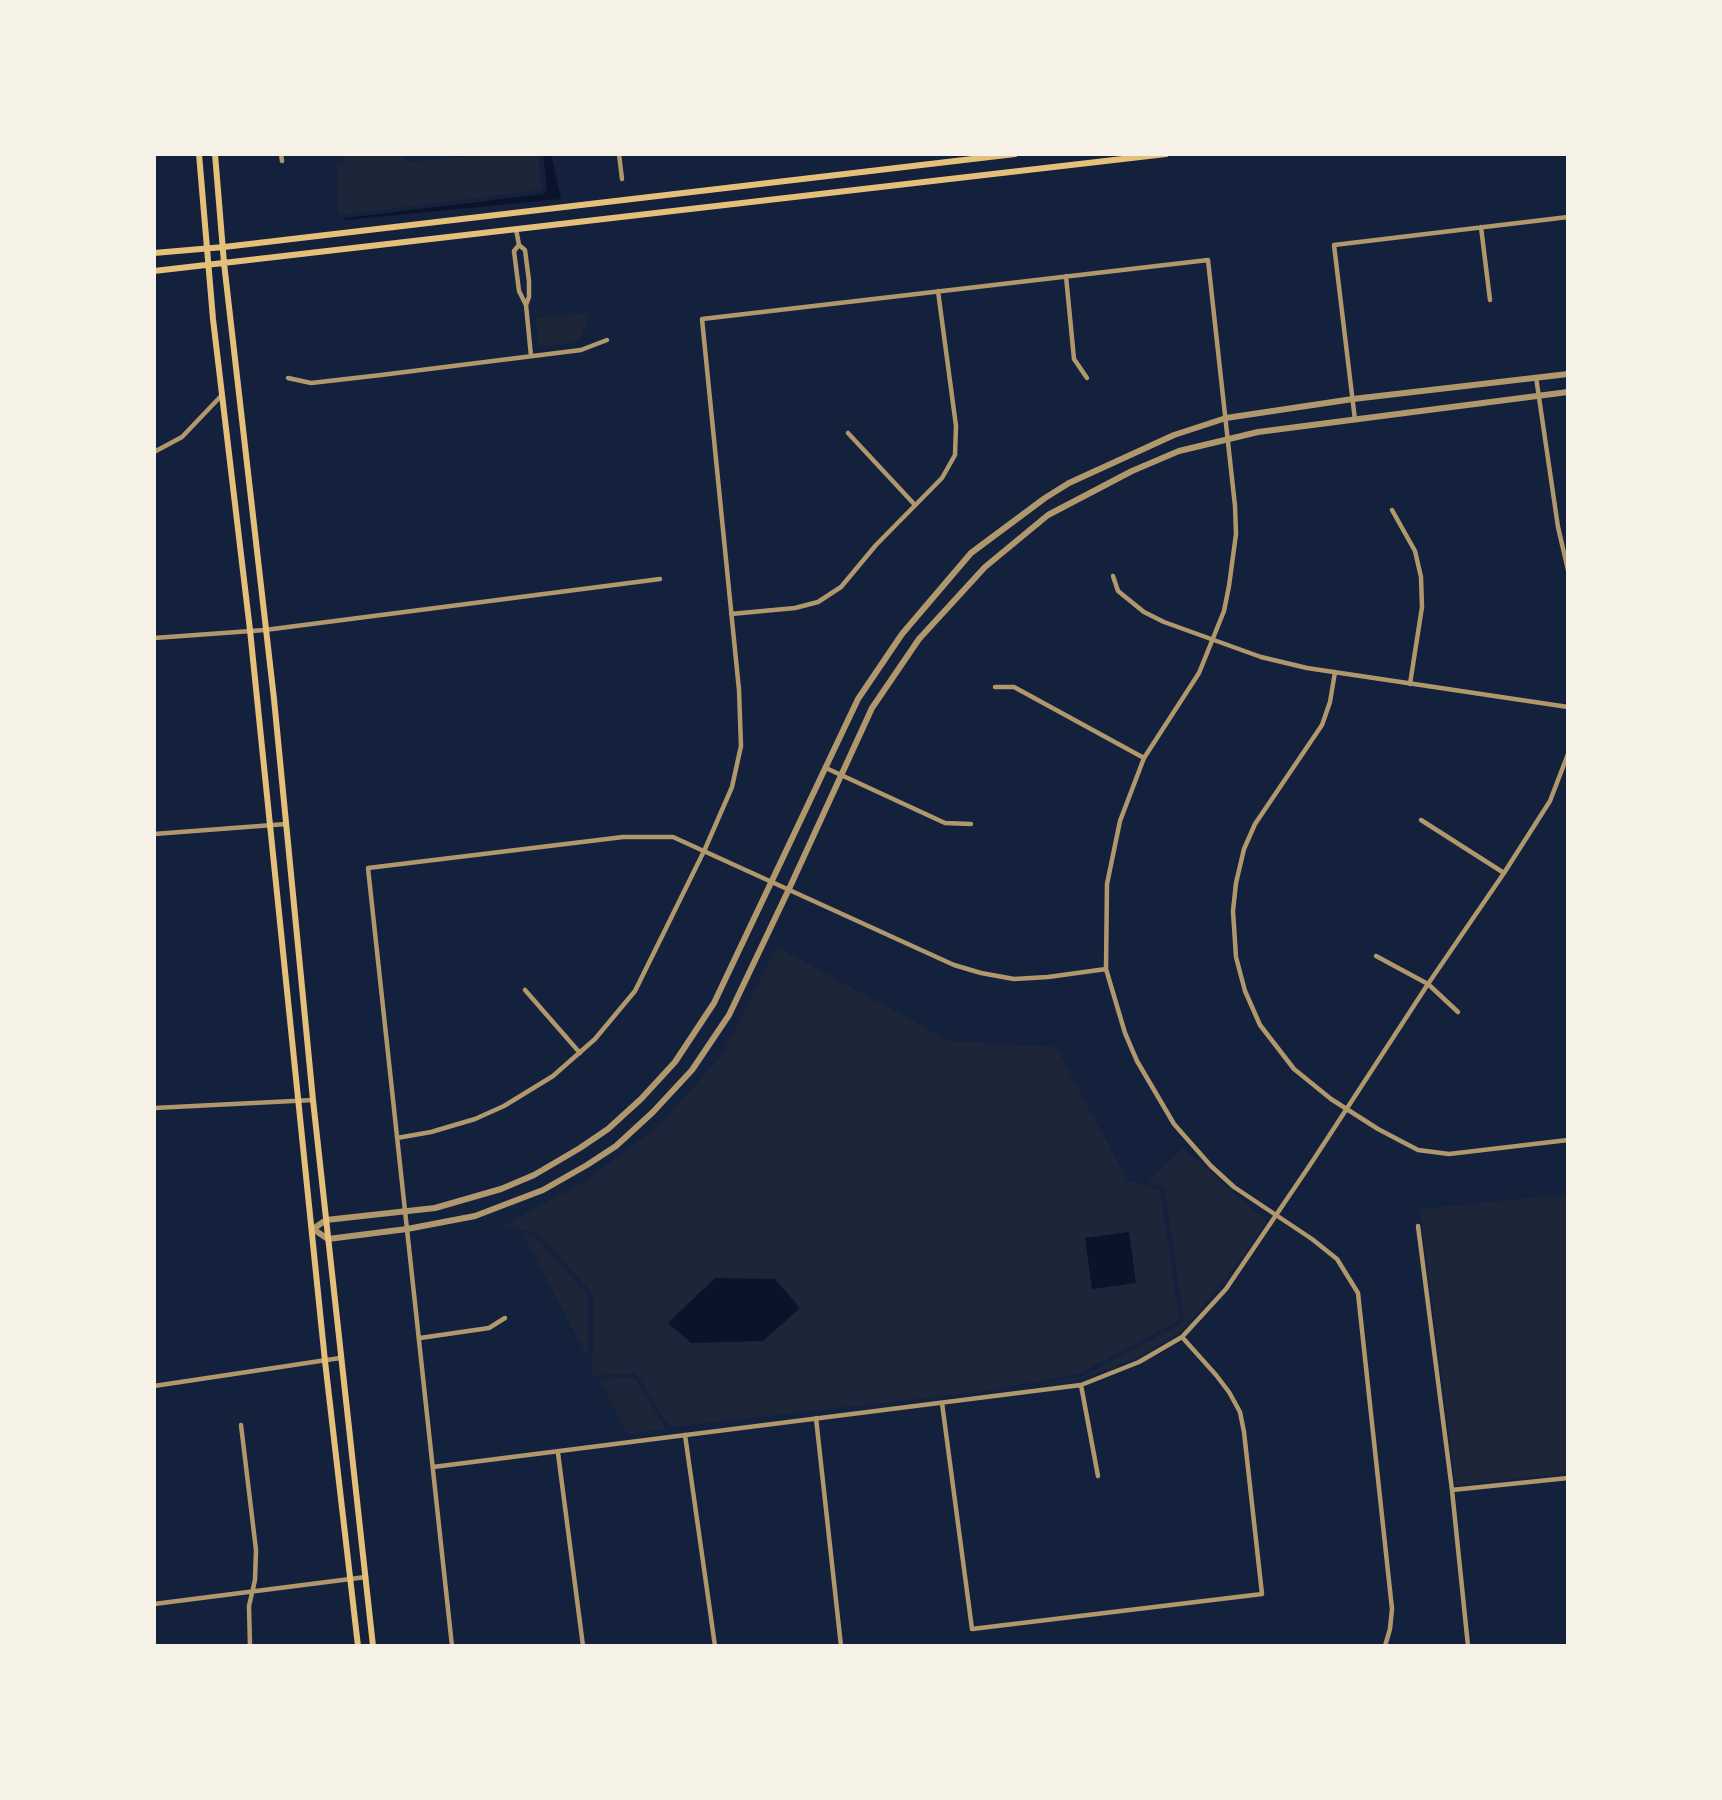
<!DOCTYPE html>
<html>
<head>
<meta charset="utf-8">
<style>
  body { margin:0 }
  #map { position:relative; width:1722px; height:1800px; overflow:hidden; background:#14213d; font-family:"Source Sans 3",sans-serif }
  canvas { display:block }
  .frame { position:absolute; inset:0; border:156px solid #f6f1e7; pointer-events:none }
</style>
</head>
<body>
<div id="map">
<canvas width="1722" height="1800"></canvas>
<div class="frame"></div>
</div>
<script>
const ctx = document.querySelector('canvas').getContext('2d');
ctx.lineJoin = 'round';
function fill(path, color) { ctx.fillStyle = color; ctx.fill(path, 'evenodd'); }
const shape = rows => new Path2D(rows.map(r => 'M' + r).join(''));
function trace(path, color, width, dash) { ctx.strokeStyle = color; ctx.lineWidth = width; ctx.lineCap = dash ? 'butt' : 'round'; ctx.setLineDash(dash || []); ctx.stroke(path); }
fill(shape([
  [343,154,405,154,406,162,499,154,538,154,542,190,339,215,337,164,344,164],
  [590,313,582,335,573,343,539,346,536,318],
  [777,947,950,1041,1056,1047,1128,1181,1160,1190,1179,1320,1081,1373,987,1391,670,1427,636,1373,592,1376,594,1295,538,1233,503,1226,587,1180,659,1126,721,1056],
  [1183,1148,1266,1221,1240,1260,1179,1334,1137,1358,1079,1380,1035,1386,1083,1376,1181,1324,1184,1320,1165,1189,1162,1186,1148,1182],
  [1568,1194,1568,1473,1456,1485,1420,1209],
  [523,1234,535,1237,589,1296,588,1358],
  [634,1377,666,1429,627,1434,599,1380]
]), '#1d2539');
fill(shape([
  [543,154,551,154,561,199,345,220,345,218,543,194,547,189],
  [1129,1232,1136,1283,1092,1289,1085,1238],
  [715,1278,775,1279,800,1308,763,1341,691,1343,668,1323]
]), '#0b132b');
trace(shape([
  [281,154,282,161],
  [619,154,622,179],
  [1481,227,1490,300],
  [516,229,519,245,525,250,529,281,529,297,526,305,531,356],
  [519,245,514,251,519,291,526,305],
  [1066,276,1074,359,1087,378],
  [1536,377,1558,527,1568,570],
  [288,378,311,383,381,375,581,350,607,340],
  [1355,420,1334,245,1568,217],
  [848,433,915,505],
  [154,452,182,437,222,395],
  [1392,510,1415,551,1421,577,1422,607,1410,684],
  [1113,576,1118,591,1144,612,1164,622,1261,657,1307,668,1568,707],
  [731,614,795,608,818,602,841,587,876,545,942,478,955,455,956,426,938,291],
  [154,638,265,630,660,579],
  [1335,672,1330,702,1322,725,1255,824,1244,849,1236,883,1233,911,1236,957,1245,991,1260,1025,1294,1069,1331,1099,1378,1129,1418,1150,1449,1154,1568,1140],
  [995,687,1014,687,1144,758],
  [826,768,945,823,971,824],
  [1421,820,1504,873],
  [154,834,286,824],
  [1376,956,1428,984,1458,1012],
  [525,990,580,1053],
  [154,1108,313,1100],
  [397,1138,431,1132,475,1119,504,1106,553,1076,595,1039,635,991,705,849,732,787,741,746,739,690,702,319,1208,260,1235,506,1236,534,1229,586,1224,611,1199,673,1144,758,1120,821,1107,884,1106,969,1125,1033,1137,1061,1174,1124,1211,1166,1234,1187,1312,1239,1337,1259,1358,1293,1392,1609,1390,1629,1385,1646],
  [1418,1226,1452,1490,1468,1646],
  [420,1338,489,1328,505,1318],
  [1081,1385,1098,1476],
  [154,1386,340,1358],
  [942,1403,972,1629,1262,1594,1244,1432,1240,1412,1229,1392,1216,1375,1182,1337],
  [816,1418,841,1646],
  [241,1425,256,1550,255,1580,249,1606,250,1646],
  [685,1435,715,1646],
  [558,1453,583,1646],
  [433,1467,1081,1385,1139,1362,1182,1337,1226,1289,1312,1162,1428,984,1504,873,1550,801,1568,754],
  [1452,1490,1568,1478],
  [154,1604,366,1577],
  [452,1646,368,868,623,837,673,837,954,965,981,973,1014,979,1048,977,1106,969]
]), '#b1986c', 4.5);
trace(shape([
  [1568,374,1353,399,1226,418,1174,435,1069,483,1045,498,971,553,902,634,858,699,714,1003,675,1062,641,1099,608,1129,580,1148,534,1175,501,1189,435,1208,326,1220,313,1229,328,1239,407,1229,475,1216,543,1190,587,1165,616,1146,653,1112,692,1070,729,1015,789,889,872,708,919,639,985,567,1048,515,1132,471,1179,451,1229,439,1258,432,1568,392]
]), '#b1986c', 6);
trace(shape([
  [199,154,213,319,250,630,325,1361,358,1646],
  [215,154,224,263,274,699,313,1100,373,1646],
  [154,253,224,247,1015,154],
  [154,271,1166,154]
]), '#e5c07b', 6);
</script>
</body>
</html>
